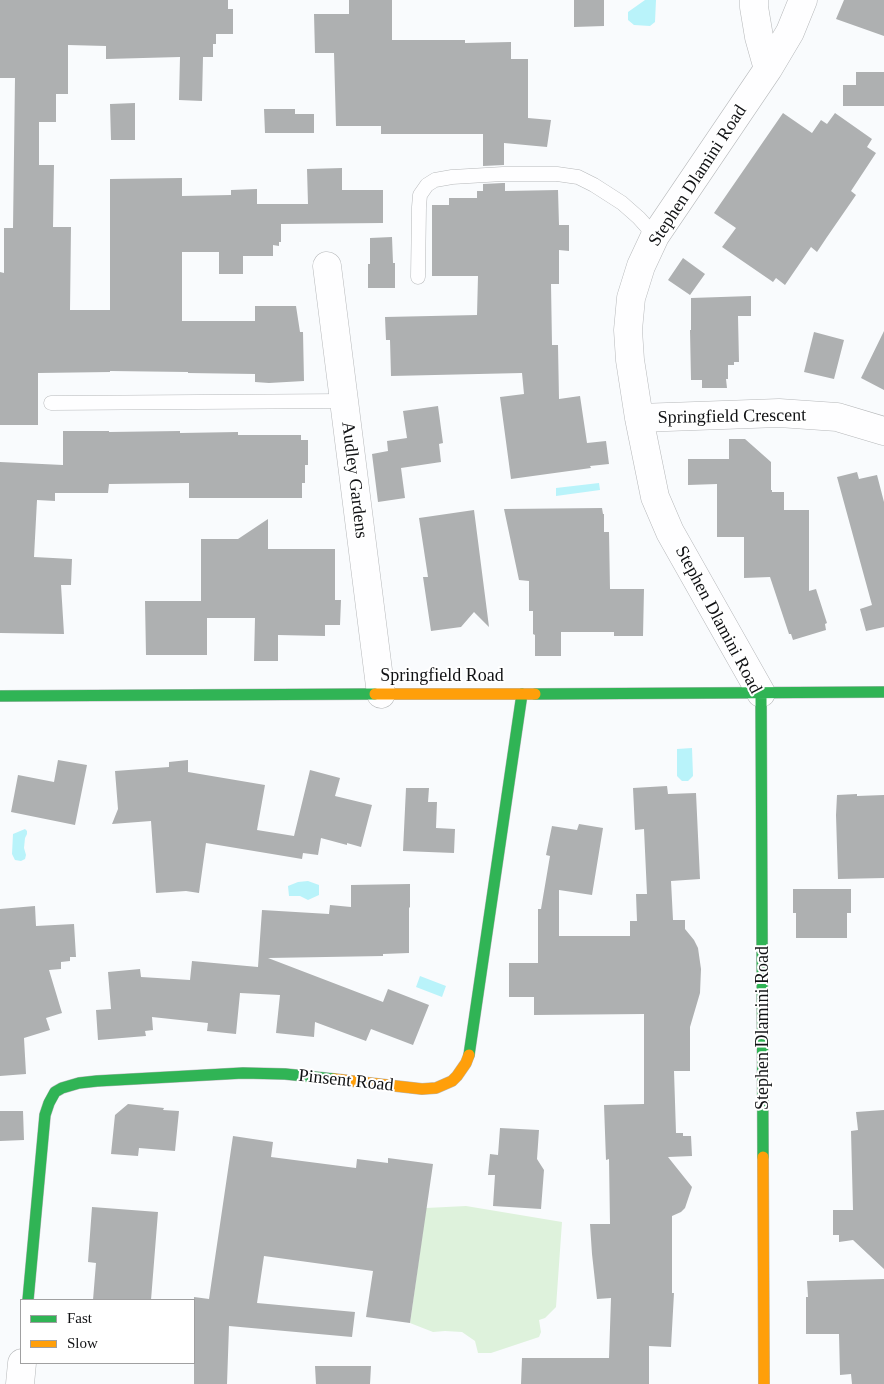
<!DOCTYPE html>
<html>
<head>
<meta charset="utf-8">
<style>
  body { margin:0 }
  #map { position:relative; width:884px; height:1384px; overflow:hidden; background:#f9fbfd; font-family:Georgia,serif }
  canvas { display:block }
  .legend { position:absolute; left:20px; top:1299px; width:175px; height:65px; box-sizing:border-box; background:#fff; border:1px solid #a0a0a1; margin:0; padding:6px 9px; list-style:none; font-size:15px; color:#111214 }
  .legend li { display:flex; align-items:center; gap:10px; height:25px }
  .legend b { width:25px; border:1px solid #a0a0a1 }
</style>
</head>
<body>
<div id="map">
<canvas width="884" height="1384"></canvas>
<ul class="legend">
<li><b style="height:6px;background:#30b455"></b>Fast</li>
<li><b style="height:6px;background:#ff9f0a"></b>Slow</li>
</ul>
</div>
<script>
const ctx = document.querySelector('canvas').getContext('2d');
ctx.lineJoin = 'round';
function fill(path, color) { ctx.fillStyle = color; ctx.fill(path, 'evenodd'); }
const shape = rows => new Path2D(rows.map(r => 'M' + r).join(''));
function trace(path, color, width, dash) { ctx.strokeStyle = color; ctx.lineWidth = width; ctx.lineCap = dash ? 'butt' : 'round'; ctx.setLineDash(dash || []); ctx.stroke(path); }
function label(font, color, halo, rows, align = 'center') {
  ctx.font = font + ' Georgia,serif'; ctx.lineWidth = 4; ctx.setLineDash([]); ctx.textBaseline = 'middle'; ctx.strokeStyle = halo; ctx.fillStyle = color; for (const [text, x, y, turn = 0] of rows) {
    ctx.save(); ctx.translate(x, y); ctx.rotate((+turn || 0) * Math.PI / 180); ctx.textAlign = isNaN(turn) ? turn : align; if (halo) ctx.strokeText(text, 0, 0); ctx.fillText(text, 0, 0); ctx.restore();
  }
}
fill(shape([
  [466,1206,562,1222,556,1307,545,1318,539,1320,541,1332,539,1337,491,1353,478,1353,475,1341,462,1332,445,1331,433,1332,410,1323,426,1208]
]), '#def2dc');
fill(shape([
  [645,0,656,0,655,22,650,26,634,25,628,20,628,12],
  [599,483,600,490,556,496,556,488],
  [692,748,693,776,688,781,682,781,677,776,677,749],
  [25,829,27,831,27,834,25,838,24,848,26,855,25,859,21,861,15,860,12,854,13,834],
  [308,881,319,885,319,895,308,900,300,896,289,896,288,886,298,882],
  [420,976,446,986,442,997,416,987]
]), '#b9f3fa');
fill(shape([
  [0,0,228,0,228,9,233,9,233,34,216,34,216,44,213,44,213,57,203,57,202,101,179,100,180,57,106,59,106,46,68,45,68,94,56,94,56,122,39,122,39,165,54,165,53,227,71,227,70,310,110,310,110,179,182,178,182,196,231,195,231,190,257,189,257,204,308,204,307,169,342,168,342,190,383,190,383,223,281,224,281,242,279,242,279,246,273,245,273,256,243,256,243,274,219,274,219,252,182,252,182,321,255,321,255,306,296,306,300,332,303,332,304,381,269,383,255,382,255,374,188,373,188,372,110,371,110,372,38,373,38,425,0,425,0,272,4,273,4,228,13,228,15,78,0,78],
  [349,0,392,0,392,40,465,40,465,43,511,42,511,59,528,59,528,118,551,120,547,147,504,143,504,165,483,166,483,134,381,134,381,126,336,126,334,53,315,53,314,14,349,14],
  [574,0,604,0,604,26,574,27],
  [844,0,884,0,884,36,836,19],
  [856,72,884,72,884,106,843,106,843,85,856,85],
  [135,103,135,140,111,140,110,104],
  [264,109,295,109,295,114,314,114,314,133,265,133],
  [783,113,812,133,821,120,827,124,835,113,872,139,867,147,876,153,851,191,856,195,827,237,817,252,811,247,785,285,776,278,773,282,722,247,736,228,714,213],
  [503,183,505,183,505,191,558,190,559,225,569,225,569,251,559,250,559,284,551,284,552,345,558,345,559,399,580,396,587,443,606,441,609,464,590,466,591,468,511,479,500,397,524,394,522,373,391,376,390,340,386,340,385,317,477,315,478,276,432,276,432,205,449,205,449,198,477,198,477,191,483,191,483,184],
  [392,237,393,263,395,263,395,288,368,288,368,264,370,264,370,238],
  [683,258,705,274,690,295,668,280],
  [751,296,751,316,738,316,739,362,734,362,734,365,728,365,728,379,726,379,727,388,702,388,702,380,691,380,690,330,691,330,691,298],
  [884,331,884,390,861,378],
  [814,332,844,340,834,379,804,372],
  [438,406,443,443,439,444,441,462,401,468,405,498,378,502,372,454,388,451,387,441,407,438,403,411],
  [63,431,109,431,109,432,180,431,180,433,238,432,238,435,301,435,301,440,308,440,308,465,305,465,305,483,302,483,302,498,189,498,189,483,109,484,108,493,55,493,55,501,37,500,34,557,72,559,71,585,61,585,64,634,0,633,0,462,63,465],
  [729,439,745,439,771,462,771,490,772,490,772,492,784,492,784,510,809,510,809,591,816,589,827,623,825,624,826,630,793,640,791,634,789,634,770,577,744,578,744,537,717,537,717,484,688,485,688,459,729,459],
  [857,472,859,479,877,475,884,502,884,627,866,631,860,609,872,605,837,477],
  [602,508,603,514,604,514,604,532,609,532,610,589,644,589,643,636,614,636,614,632,561,632,561,656,535,656,535,635,533,634,533,611,529,611,529,581,519,580,504,509],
  [474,510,489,627,474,612,461,627,431,631,423,577,428,577,419,518],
  [268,519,268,549,335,549,335,600,341,600,340,625,325,625,325,636,278,635,278,661,254,661,255,618,207,618,207,655,146,655,145,601,201,601,201,539,238,539],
  [58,760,87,765,75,825,11,812,18,775,54,782],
  [188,760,188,772,265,785,257,830,294,836,310,770,340,778,335,796,372,805,361,847,347,843,347,845,321,838,318,855,303,853,302,859,206,843,199,893,186,891,156,893,151,821,112,824,118,809,115,771,169,767,169,762],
  [667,786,668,794,696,793,700,879,671,881,673,920,685,920,685,929,694,940,698,948,701,969,700,993,690,1027,690,1071,674,1071,676,1133,683,1133,683,1136,691,1136,692,1156,668,1157,692,1187,685,1208,681,1212,672,1216,672,1293,674,1293,671,1347,649,1346,649,1384,521,1384,522,1358,609,1358,611,1298,597,1299,592,1254,590,1224,610,1224,609,1159,606,1160,604,1105,644,1104,644,1014,534,1015,534,997,509,997,509,963,538,963,538,909,541,909,550,856,546,855,552,826,577,830,579,824,603,828,592,895,559,890,559,936,630,936,630,921,637,921,636,894,647,894,644,829,635,830,633,788],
  [406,788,429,788,428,802,437,802,436,828,455,829,454,853,403,851],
  [857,794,857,796,884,795,884,878,838,879,836,815,837,795],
  [410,884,410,907,409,908,409,953,383,954,383,956,268,958,383,1002,388,989,429,1005,413,1045,371,1029,366,1041,315,1022,314,1037,276,1033,280,995,240,993,236,1034,207,1031,208,1023,152,1017,153,1030,145,1031,146,1036,98,1040,96,1010,111,1009,108,972,140,969,141,977,190,980,192,961,258,967,262,910,329,914,330,905,351,907,351,885],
  [793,889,851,889,851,913,847,913,847,938,796,938,796,913,793,913],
  [35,906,36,926,74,924,76,957,70,957,70,961,61,962,61,969,49,970,62,1013,46,1018,50,1030,24,1038,26,1074,0,1076,0,909],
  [128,1104,164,1108,163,1110,179,1111,175,1151,139,1148,138,1156,111,1154,115,1115],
  [884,1110,884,1269,853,1240,839,1242,839,1235,833,1235,833,1210,853,1210,851,1131,858,1130,856,1112],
  [0,1111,23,1111,24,1140,0,1141],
  [500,1128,539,1130,537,1159,544,1170,541,1209,493,1206,495,1175,488,1175,490,1154,498,1155],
  [233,1136,273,1142,271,1157,356,1168,357,1159,388,1163,388,1158,433,1164,410,1323,366,1317,373,1271,264,1256,257,1303,355,1312,352,1337,229,1326,227,1384,194,1384,194,1297,209,1299],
  [92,1207,158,1212,151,1300,93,1300,96,1263,88,1262],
  [884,1279,884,1384,852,1384,851,1374,840,1375,839,1334,806,1334,806,1297,808,1297,807,1281],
  [315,1366,371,1366,370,1384,316,1384]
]), '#aeb0b1');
const lane = shape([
  [418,277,419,207,420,195,427,185,435,180,452,177,503,174,557,174,578,177,594,185,622,203,639,218,655,236],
  [51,403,344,401]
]);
const street = shape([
  [754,0,754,7,759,37,768,69],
  [327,266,381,694],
  [639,418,779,413,837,417,884,431],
  [761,693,670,532,655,497,639,418,630,360,628,330,631,298,641,266,655,236,768,69,790,32,803,0],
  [20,1384,22,1363]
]);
const fast = shape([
  [761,693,763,1157],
  [535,694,884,692],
  [0,696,375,694],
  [469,1055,522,694],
  [28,1300,45,1115,49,1103,55,1092,62,1088,79,1083,97,1081,243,1073,285,1074,334,1079]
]);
const slow = shape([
  [375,694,535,694],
  [334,1079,422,1089,436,1088,452,1081,457,1076,466,1063,469,1055],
  [763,1157,764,1384]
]);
trace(lane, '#b6b8ba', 15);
trace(street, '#b6b8ba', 29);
trace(fast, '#b6b8ba', 12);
trace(slow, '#b6b8ba', 12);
trace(lane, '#fefeff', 14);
trace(street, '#fefeff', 28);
trace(fast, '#30b455', 11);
trace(slow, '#ff9f0a', 11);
label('18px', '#111214', '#fff', [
  ["Stephen Dlamini Road",698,176,-57],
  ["Springfield Crescent",732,417,-1],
  ["Audley Gardens",354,480,83],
  ["Stephen Dlamini Road",718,620,62],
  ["Springfield Road",442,676],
  ["Stephen Dlamini Road",763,1028,-90],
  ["Pinsent Road",346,1081,6]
]);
</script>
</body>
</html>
